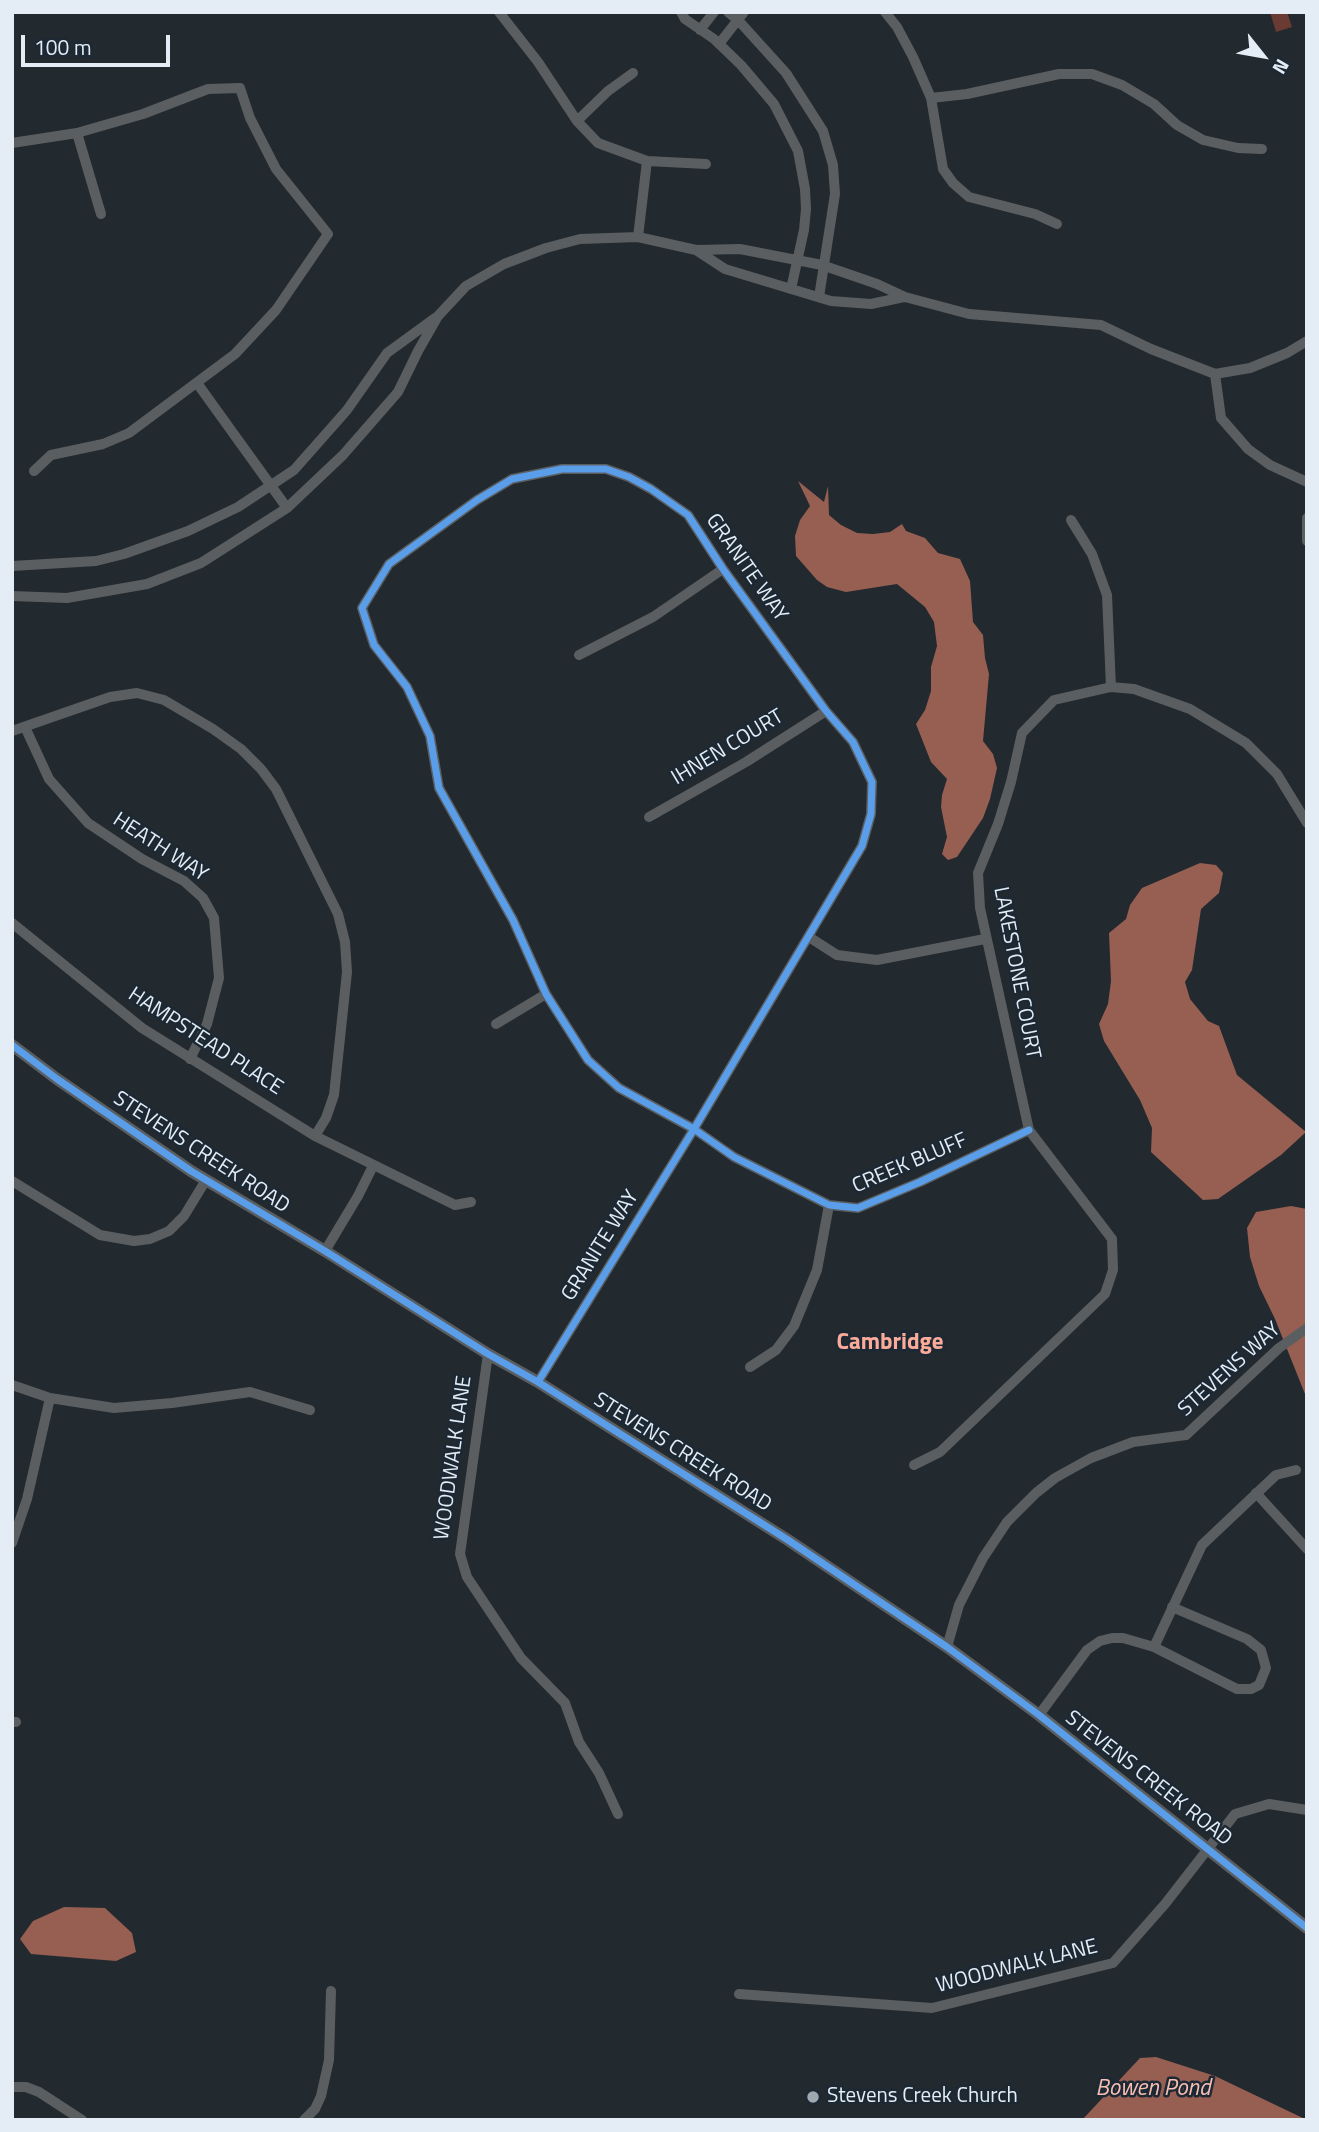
<!DOCTYPE html>
<html>
<head>
<meta charset="utf-8">
<style>
  body { margin:0 }
  #map { position:relative; width:1319px; height:2132px; overflow:hidden; background:#22292f; font-family:"Titillium Web",sans-serif }
  canvas { display:block }
  .frame { position:absolute; inset:0; border:14px solid #e4edf5; pointer-events:none }
  .north { position:absolute; left:1228px; top:21px; width:70px; height:70px; -webkit-text-stroke:5px #1c2935; paint-order:stroke; rotate:121deg; font-size:19px; font-weight:700; line-height:28px; text-align:center; color:#e4edf5 }
  .north::after { content:''; display:block; margin:auto; width:24px; height:32px; background:#e4edf5; clip-path:polygon(50% 0,100% 100%,50% 72%,0 100%) }
  .scale { position:absolute; left:21px; top:35px; width:149px; height:32px; box-sizing:border-box; border:4px solid #e4edf5; border-top:0; padding-left:9px; font-size:21px; line-height:24px; white-space:nowrap; color:#e4edf5; -webkit-text-stroke:5px #1c2935; paint-order:stroke }
</style>
</head>
<body>
<div id="map">
<canvas width="1319" height="2132"></canvas>
<div class="frame"></div>
<div class="north">N</div>
<div class="scale">100 m</div>
</div>
<script>
const ctx = document.querySelector('canvas').getContext('2d');
ctx.lineJoin = 'round';
function fill(path, color) { ctx.fillStyle = color; ctx.fill(path, 'evenodd'); }
const shape = rows => new Path2D(rows.map(r => 'M' + r).join(''));
function trace(path, color, width, dash) { ctx.strokeStyle = color; ctx.lineWidth = width; ctx.lineCap = dash ? 'butt' : 'round'; ctx.setLineDash(dash || []); ctx.stroke(path); }
function label(font, color, halo, rows, align = 'center') {
  ctx.font = font + ' "Titillium Web",sans-serif'; ctx.lineWidth = 5; ctx.setLineDash([]); ctx.textBaseline = 'middle'; ctx.strokeStyle = halo; ctx.fillStyle = color; for (const [text, x, y, turn = 0] of rows) {
    ctx.save(); ctx.translate(x, y); ctx.rotate((+turn || 0) * Math.PI / 180); ctx.textAlign = isNaN(turn) ? turn : align; if (halo) ctx.strokeText(text, 0, 0); ctx.fillText(text, 0, 0); ctx.restore();
  }
}
fill(shape([
  [1270,12,1287,12,1292,27,1276,32]
]), '#693b32');
fill(shape([
  [798,481,824,502,828,486,829,515,841,525,857,533,873,534,890,532,902,524,906,531,925,538,938,553,960,559,970,581,973,622,983,635,985,658,989,674,983,741,993,754,997,768,990,799,983,818,957,857,948,860,942,854,947,837,941,807,942,795,947,779,931,762,916,724,925,710,931,691,931,667,937,646,934,622,925,607,897,584,846,592,827,587,817,580,796,556,795,536,800,520,810,506],
  [1200,863,1216,865,1223,873,1219,893,1201,909,1192,970,1185,982,1190,999,1208,1021,1219,1026,1237,1075,1306,1132,1281,1155,1218,1199,1203,1200,1151,1152,1152,1128,1140,1100,1104,1041,1099,1024,1108,1004,1111,981,1109,933,1126,919,1130,905,1142,888],
  [1291,1206,1307,1209,1307,1399,1275,1319,1259,1286,1250,1257,1247,1228,1256,1212],
  [64,1907,105,1908,132,1933,136,1952,116,1961,31,1954,20,1939,33,1921],
  [1156,2057,1215,2076,1307,2120,1082,2120,1140,2058]
]), '#965f52');
trace(shape([
  [499,12,538,62,577,121,598,143,647,161,706,164],
  [681,12,685,19,714,39,741,65,774,104,798,151,805,189,806,209,804,230,791,289],
  [728,12,738,20,786,73,823,131,833,165,835,194,819,297],
  [885,12,897,27,913,57,931,98,943,169,953,183,969,197,1035,214,1057,224],
  [700,30,714,12],
  [719,44,744,12],
  [931,98,967,94,1059,74,1092,74,1122,85,1154,104,1177,125,1203,140,1238,148,1262,149],
  [577,121,608,91,633,73],
  [77,133,101,214],
  [12,143,77,133,143,114,208,89,240,88,250,118,276,169,328,234,276,310,235,354,129,433,103,444,51,455,34,471],
  [638,237,647,161],
  [696,250,725,269,831,301,871,304,904,297],
  [1215,374,1221,418,1248,449,1270,465,1307,482],
  [197,383,287,508],
  [1307,518,1307,541],
  [1071,520,1092,554,1107,595,1111,687],
  [12,566,96,561,124,554,188,531,238,507,294,470,347,410,387,353,435,318],
  [12,596,67,598,147,584,201,563,287,508,343,455,398,392,418,351,438,316,466,286,504,264,546,248,580,239,638,237,696,250,740,249,822,265,877,284,905,297,969,314,1101,325,1151,349,1215,374,1250,368,1287,353,1307,341],
  [579,655,653,617,723,569],
  [25,727,49,779,88,823,142,859,184,881,203,898,214,918,219,978,207,1024,190,1059],
  [12,731,110,697,137,693,164,700,213,729,241,749,261,769,276,789,338,914,345,942,347,972,334,1095,326,1118,315,1136],
  [649,817,746,762,826,711],
  [12,923,142,1028,315,1136,455,1205,471,1202],
  [809,937,837,955,877,960,985,939],
  [496,1024,546,994],
  [12,1181,100,1235,134,1241,150,1239,169,1231,184,1216,206,1180],
  [325,1251,358,1196,373,1166],
  [488,1354,460,1554,467,1577,521,1658,565,1703,579,1742,599,1773,618,1814],
  [750,1367,776,1350,794,1326,817,1270,829,1205],
  [538,1382,694,1129,862,846,871,814,872,782,853,742,826,711,723,569,688,515,651,489,629,477,606,469,562,469,512,479,477,500,389,564,362,608,374,645,407,687,430,736,439,788,513,920,546,994,588,1060,619,1088,694,1129,734,1157,829,1205,858,1208,920,1182,1029,1130],
  [12,1385,50,1398,114,1408,172,1403,250,1392,310,1410],
  [914,1465,940,1452,1105,1294,1113,1270,1112,1239,1029,1130,980,908,978,873,998,824,1011,782,1022,733,1054,700,1111,687,1134,689,1190,709,1246,743,1277,774,1307,823],
  [1256,1493,1307,1549],
  [12,1543,27,1499,50,1398],
  [947,1647,959,1605,983,1558,1007,1522,1036,1493,1055,1478,1091,1458,1133,1442,1186,1435,1279,1348,1307,1328],
  [1154,1647,1202,1545,1276,1475,1296,1470],
  [1039,1715,1087,1650,1100,1641,1112,1638,1123,1638,1154,1647,1237,1689,1251,1689,1259,1685,1266,1668,1261,1650,1247,1639,1172,1607],
  [12,1722,16,1722],
  [739,1994,932,2008,1113,1963,1165,1904,1235,1814,1269,1804,1307,1810],
  [12,2087,26,2087,39,2092,82,2120],
  [304,2120,315,2109,321,2096,329,2060,331,1991]
]), '#5a5e60', 10);
trace(shape([
  [12,1045,57,1079,191,1171,325,1251,488,1354,538,1382,788,1540,947,1647,1039,1715,1307,1928]
]), '#5a5e60', 12);
trace(shape([
  [12,1045,57,1079,191,1171,325,1251,488,1354,538,1382,788,1540,947,1647,1039,1715,1307,1928],
  [538,1382,694,1129,862,846,871,814,872,782,853,742,826,711,723,569,688,515,651,489,629,477,606,469,562,469,512,479,477,500,389,564,362,608,374,645,407,687,430,736,439,788,513,920,546,994,588,1060,619,1088,694,1129,734,1157,829,1205,858,1208,920,1182,1029,1130]
]), '#5a9eea', 7);
for (const [x, y, r, color] of [
  [813,2097,7,"#a0a8b0"]
]) { const dot = new Path2D(); dot.arc(x, y, r, 0, 2 * Math.PI); ctx.fillStyle = color; ctx.fill(dot); trace(dot, '#1c2935', 2.5); }
label('21px', '#e4edf5', '#1c2935', [
  ["GRANITE WAY",746,568,55],
  ["IHNEN COURT",728,748,-31],
  ["HEATH WAY",160,848,33],
  ["LAKESTONE COURT",1016,973,79],
  ["HAMPSTEAD PLACE",205,1042,33],
  ["STEVENS CREEK ROAD",201,1153,33],
  ["CREEK BLUFF",910,1164,-23],
  ["GRANITE WAY",601,1246,-58],
  ["STEVENS WAY",1230,1370,-42],
  ["STEVENS CREEK ROAD",682,1453,32],
  ["WOODWALK LANE",454,1458,-82],
  ["STEVENS CREEK ROAD",1148,1779,38],
  ["WOODWALK LANE",1017,1967,-14]
]);
label('21px', '#e4edf5', '#1c2935', [
  ["Stevens Creek Church",827,2097]
], 'left');
label('bold 23px', '#fcab98', '#1c2935', [
  ["Cambridge",890,1343]
]);
label('italic 23px', '#f7beb1', '#1c2935', [
  ["Bowen Pond",1153,2089]
]);
</script>
</body>
</html>
